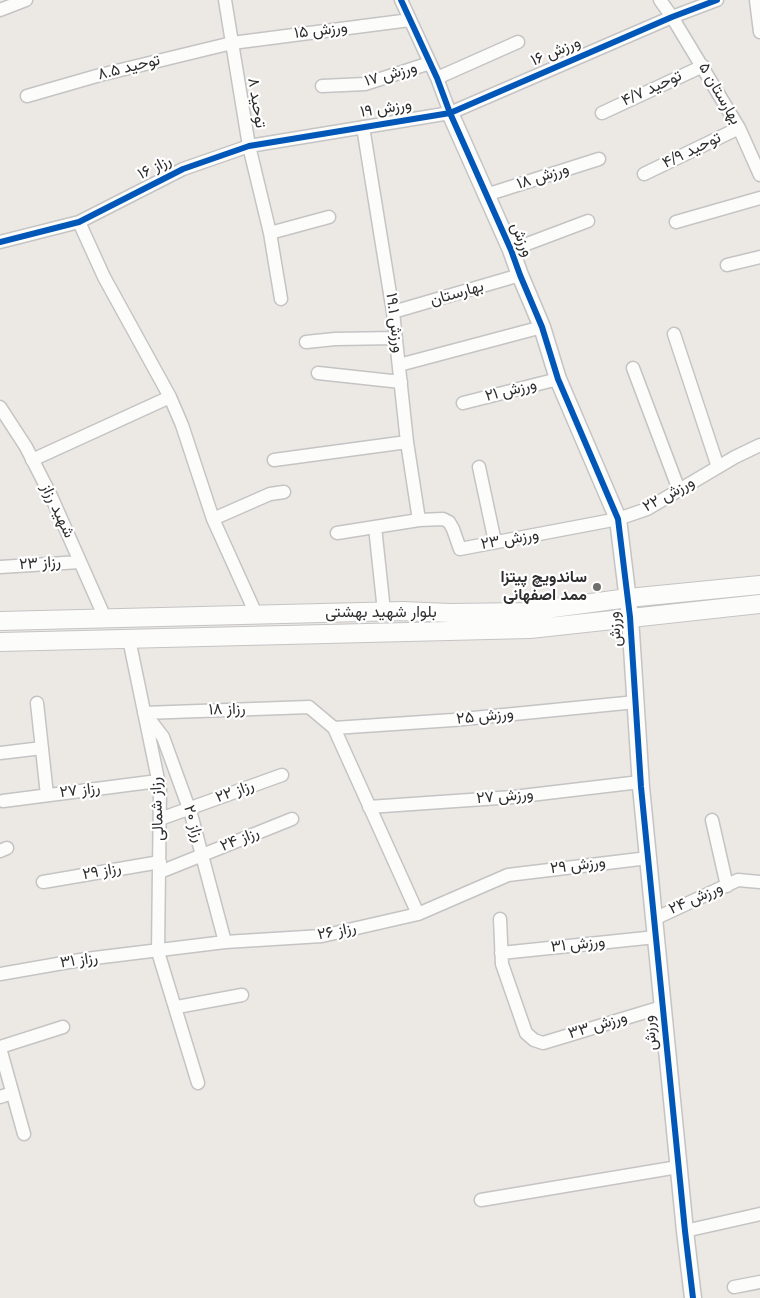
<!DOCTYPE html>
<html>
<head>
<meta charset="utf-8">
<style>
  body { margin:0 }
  canvas { display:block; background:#ece8e4 }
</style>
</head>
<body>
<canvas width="760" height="1298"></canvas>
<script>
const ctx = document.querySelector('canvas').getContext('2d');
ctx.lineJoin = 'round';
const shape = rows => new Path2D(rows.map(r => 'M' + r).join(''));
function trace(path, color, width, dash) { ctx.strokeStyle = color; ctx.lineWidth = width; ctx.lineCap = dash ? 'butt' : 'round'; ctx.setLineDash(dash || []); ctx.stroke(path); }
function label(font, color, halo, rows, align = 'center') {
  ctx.font = font + ' "Nunito Sans",Vazirmatn,sans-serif'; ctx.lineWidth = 4.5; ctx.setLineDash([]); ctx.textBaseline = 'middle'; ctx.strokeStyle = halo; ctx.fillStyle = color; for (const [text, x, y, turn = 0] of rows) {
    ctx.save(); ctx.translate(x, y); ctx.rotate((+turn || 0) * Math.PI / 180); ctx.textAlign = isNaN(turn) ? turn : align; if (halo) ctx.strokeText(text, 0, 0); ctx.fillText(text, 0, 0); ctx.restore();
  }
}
const minor = shape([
  [225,0,249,146,270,233,281,299],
  [401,0,437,78,450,113],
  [660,0,672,17,739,128,760,175],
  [756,0,760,32],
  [0,10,26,0],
  [437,78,518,42],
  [322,86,365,84,430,63],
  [27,96,100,75,232,43,410,20],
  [602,113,703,66],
  [363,127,393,312,407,442,419,520],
  [644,174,739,128],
  [486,195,599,159],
  [79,222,104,277,170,397,182,425,213,519,256,614],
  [676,222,760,198],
  [270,233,329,217],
  [0,242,79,222,183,169,249,146,450,113,672,17,717,0],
  [511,250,588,221],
  [727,265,760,257],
  [393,312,520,275],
  [674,334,718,467],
  [306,342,335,339,396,338],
  [399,365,542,327],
  [633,368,679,490],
  [318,373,401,382],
  [463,403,558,379],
  [0,407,26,447,51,496,105,618],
  [32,460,170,397],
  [274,460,407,442],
  [479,467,495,542],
  [213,519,270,494,284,492],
  [375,527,384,611],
  [337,533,419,520,443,519,449,522,453,529,460,549,618,519,647,509,735,457,760,445],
  [0,567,80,562],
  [129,639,160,789,158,952,198,1083],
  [37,703,47,795],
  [144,713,309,707,334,728,418,914],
  [146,715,163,737,191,814,225,942],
  [334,728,453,720,636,702],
  [0,753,42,748],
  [3,801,158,781],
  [369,807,513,797,640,782],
  [160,819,282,775],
  [712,820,727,886],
  [0,851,7,848],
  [160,872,292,819],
  [43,882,160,862],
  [500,919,502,964,526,1033,534,1040,543,1043,662,1007],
  [654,919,738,880,760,882],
  [501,953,656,937],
  [0,974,86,959,225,942,322,936,418,914,508,875,648,858],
  [177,1007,242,995],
  [0,1047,63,1027],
  [0,1048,24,1134],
  [0,1097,12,1093],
  [481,1200,678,1167],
  [685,1231,760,1214],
  [734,1287,760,1282]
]);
const tertiary = shape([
  [450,113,511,250,520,275,542,327,558,379,618,519,630,617,641,787,685,1231,693,1298]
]);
const secondary = shape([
  [0,621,403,611,450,613,524,612,628,598,760,585],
  [0,642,530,629,760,604]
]);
trace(minor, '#c5c4c5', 15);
trace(tertiary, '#c5c4c5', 19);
trace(secondary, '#c5c4c5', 20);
trace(minor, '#fcfcfb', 12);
trace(tertiary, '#fcfcfb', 16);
trace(secondary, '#fcfcfb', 18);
trace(shape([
  [401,0,437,78,450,113,511,250,520,275,542,327,558,379,618,519,630,617,641,787,685,1231,693,1298],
  [0,242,79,222,183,169,249,146,450,113,672,17,717,0]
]), '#0057b8', 6);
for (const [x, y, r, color] of [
  [597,587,5,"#706f6e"]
]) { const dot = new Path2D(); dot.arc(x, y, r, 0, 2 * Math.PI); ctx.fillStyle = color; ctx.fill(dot); trace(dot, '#fff', 2); }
label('16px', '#2e2e2e', '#fff', [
  ["ورزش ۱۵",321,31,-7],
  ["ورزش ۱۶",556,52,-23],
  ["توحید ۸.۵",129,68,-14],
  ["ورزش ۱۷",391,75,-16],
  ["توحید ۴/۷",652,89,-25],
  ["بهارستان ۵",719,94,60],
  ["توحید ۸",256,103,81],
  ["ورزش ۱۹",386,109,-9],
  ["توحید ۴/۹",692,151,-26],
  ["رزاز ۱۶",155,168,-27],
  ["ورزش ۱۸",543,177,-18],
  ["ورزش",521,240,68],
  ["بهارستان",457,294,-16],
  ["ورزش ۱۹.۱",394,323,83],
  ["ورزش ۲۱",511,391,-14],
  ["ورزش ۲۲",669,495,-29],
  ["شهید رزاز",57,511,65],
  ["ورزش ۲۳",510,540,-10],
  ["رزاز ۲۳",40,564,-4],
  ["بلوار شهید بهشتی",381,613],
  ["ورزش",616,629,-94],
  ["رزاز ۱۸",227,710,-2],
  ["ورزش ۲۵",485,717,-6],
  ["رزاز ۲۷",80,791,-7],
  ["رزاز ۲۲",235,792,-20],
  ["ورزش ۲۷",505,797,-5],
  ["رزاز شمالی",158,809,-93],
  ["رزاز ۲۰",193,824,74],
  ["رزاز ۲۴",240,840,-22],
  ["ورزش ۲۹",578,866,-7],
  ["رزاز ۲۹",102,872,-10],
  ["ورزش ۲۴",696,899,-24],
  ["رزاز ۲۶",337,932,-11],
  ["ورزش ۳۱",578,945,-6],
  ["رزاز ۳۱",79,961,-8],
  ["ورزش ۳۳",598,1026,-17],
  ["ورزش",651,1033,-96]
]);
label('bold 16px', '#2e2e2e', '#fff', [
  ["ساندویچ پیتزا",587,578],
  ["ممد اصفهانی",587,596]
], 'right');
</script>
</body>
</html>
